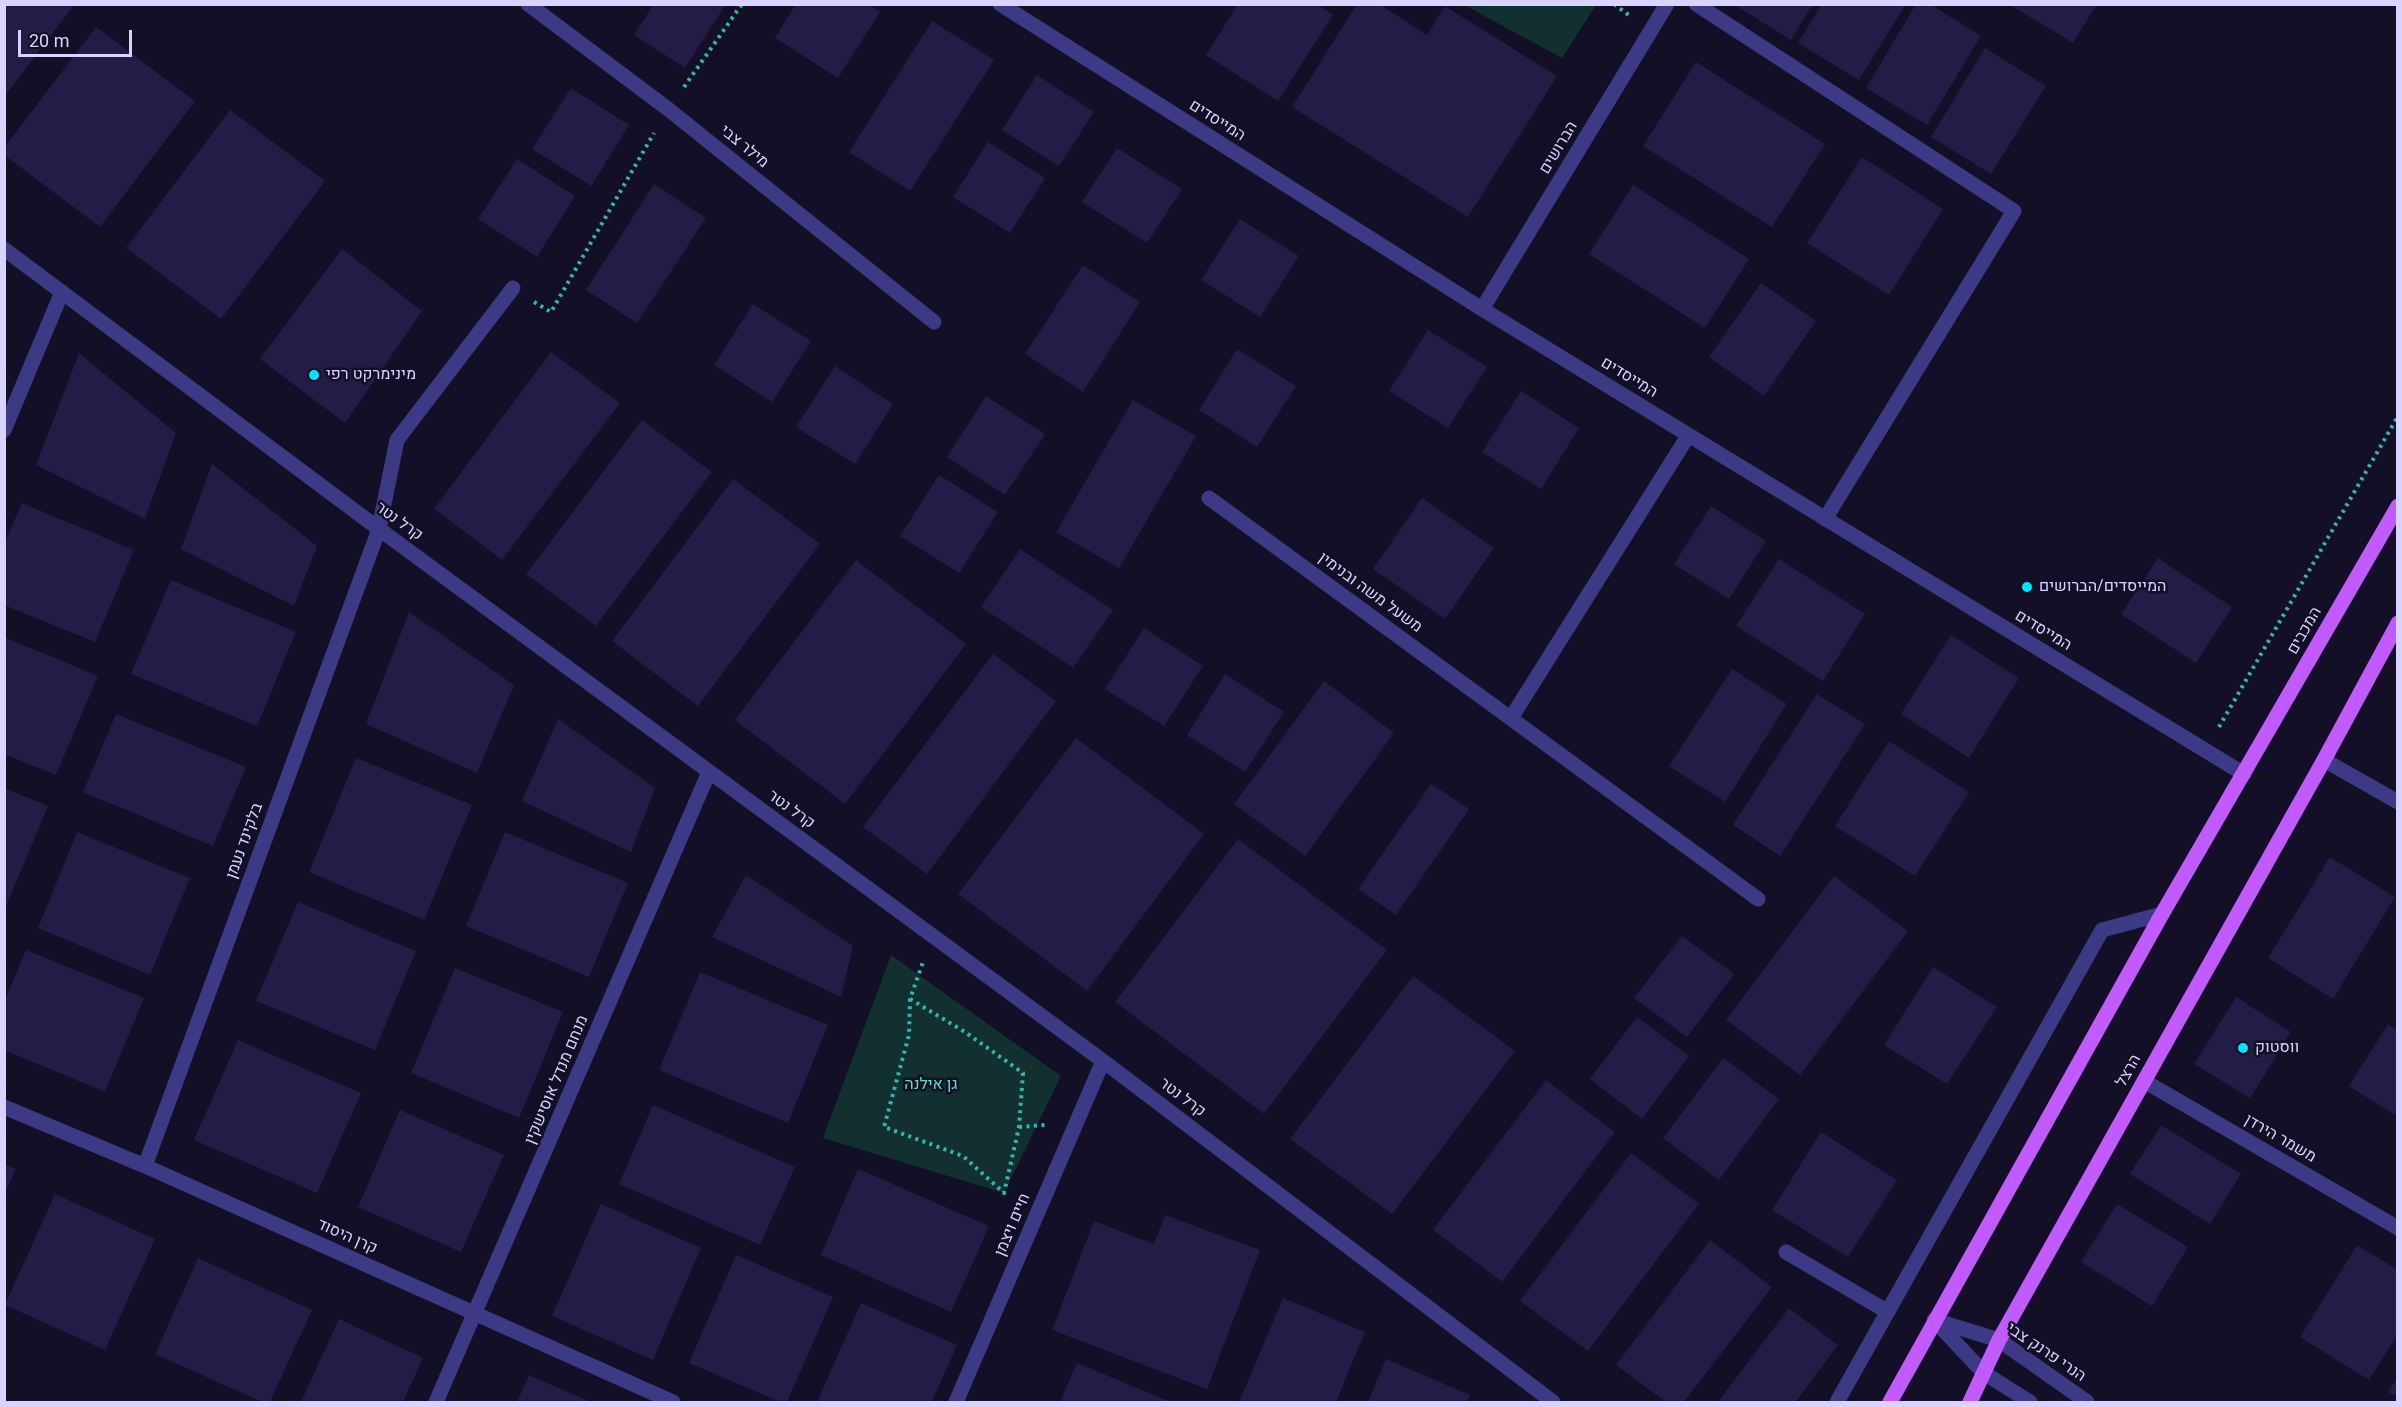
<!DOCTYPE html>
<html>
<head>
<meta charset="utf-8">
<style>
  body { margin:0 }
  #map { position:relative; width:2402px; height:1407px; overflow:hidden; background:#130f26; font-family:Roboto,sans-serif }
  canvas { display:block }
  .frame { position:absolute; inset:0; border:6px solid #d9d4ff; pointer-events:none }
  .scale { position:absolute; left:18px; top:30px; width:114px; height:27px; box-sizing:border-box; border:3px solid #d9d4ff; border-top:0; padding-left:8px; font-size:18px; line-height:21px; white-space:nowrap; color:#d9d4ff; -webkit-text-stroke:4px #130f26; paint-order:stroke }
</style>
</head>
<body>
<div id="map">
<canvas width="2402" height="1407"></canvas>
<div class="frame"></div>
<div class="scale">20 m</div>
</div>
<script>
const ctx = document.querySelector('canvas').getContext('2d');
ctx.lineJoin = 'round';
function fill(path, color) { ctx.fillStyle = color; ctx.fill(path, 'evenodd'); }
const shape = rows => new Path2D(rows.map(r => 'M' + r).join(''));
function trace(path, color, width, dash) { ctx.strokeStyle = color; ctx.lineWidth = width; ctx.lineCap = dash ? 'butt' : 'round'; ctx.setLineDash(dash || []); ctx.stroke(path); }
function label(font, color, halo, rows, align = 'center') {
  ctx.font = font + ' Roboto,Heebo,sans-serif'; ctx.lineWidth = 5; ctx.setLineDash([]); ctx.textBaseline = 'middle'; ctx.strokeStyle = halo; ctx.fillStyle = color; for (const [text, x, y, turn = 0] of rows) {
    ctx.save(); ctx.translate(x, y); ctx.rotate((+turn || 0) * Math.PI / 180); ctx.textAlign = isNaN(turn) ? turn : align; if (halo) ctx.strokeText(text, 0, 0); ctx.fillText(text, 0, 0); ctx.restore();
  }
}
fill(shape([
  [1464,5,1596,5,1562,58],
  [891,955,1061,1076,1004,1193,823,1138]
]), '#12302f');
fill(shape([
  [4,4,75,4,4,97],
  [654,4,726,4,685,68,634,35],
  [796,4,868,4,880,12,838,78,775,38],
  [1238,4,1317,4,1333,15,1278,101,1206,55],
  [1357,4,1379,4,1427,35,1445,6,1557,76,1468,217,1292,107],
  [1733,4,1813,4,1791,40],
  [1822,4,1906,4,1859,80,1798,43],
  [1916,4,1930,4,1981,36,1927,125,1866,88],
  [2013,4,2097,4,2073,43,2012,6],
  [932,21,994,60,910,191,849,152],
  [96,27,195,101,100,227,4,155,4,148],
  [1985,48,2046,86,1991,174,1931,137],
  [1696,62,1825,144,1772,227,1643,146],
  [1037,75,1094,112,1059,166,1002,130],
  [571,88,629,125,591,186,532,149],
  [230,110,325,181,221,319,126,248],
  [988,142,1045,178,1010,233,953,197],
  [1117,148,1182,189,1147,243,1082,202],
  [1862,157,1943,209,1889,295,1807,243],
  [517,159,575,196,537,257,478,219],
  [654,184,706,218,637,323,586,290],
  [1633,185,1749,259,1705,328,1589,254],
  [1240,219,1299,256,1260,317,1201,280],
  [342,249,422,311,345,423,260,359],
  [1083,265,1140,302,1083,392,1025,354],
  [1761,283,1816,321,1764,396,1709,357],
  [753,304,811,341,772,402,714,365],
  [1428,330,1487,367,1448,428,1389,391],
  [1237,349,1296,386,1257,447,1199,410],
  [551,352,620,403,502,560,434,509],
  [79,353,176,433,145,519,36,465],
  [835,366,893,404,855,464,796,427],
  [1521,391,1579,428,1541,489,1482,452],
  [986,396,1045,434,1005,495,947,457],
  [1133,400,1196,436,1119,568,1056,532],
  [642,420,712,472,596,626,526,574],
  [212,464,317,546,294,606,181,549],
  [939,475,998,512,959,573,900,536],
  [733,479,820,544,698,706,612,641],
  [1422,498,1494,548,1445,619,1373,569],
  [22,503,134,550,95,642,4,605,4,544],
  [1711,506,1766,541,1729,599,1674,564],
  [1020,549,1113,610,1073,668,981,607],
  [2158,558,2232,607,2196,663,2121,614],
  [1779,559,1865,614,1823,681,1736,626],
  [856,560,966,644,845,804,735,720],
  [171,580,296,632,257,726,131,674],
  [409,612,514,685,477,773,366,724],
  [1144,628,1203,666,1164,726,1105,689],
  [1951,635,2019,678,1969,758,1901,714],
  [4,637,98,676,56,775,4,754],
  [993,654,1056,701,927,874,863,827],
  [1732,669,1787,704,1725,802,1669,766],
  [1225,674,1284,712,1245,772,1187,735],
  [1324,681,1394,733,1305,856,1234,804],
  [1817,694,1865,724,1780,856,1733,825],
  [116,714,246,767,213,846,83,792],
  [558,719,655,788,631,852,522,801],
  [1076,738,1204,834,1087,991,958,894],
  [1889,741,1969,792,1915,876,1835,826],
  [356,758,472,805,424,920,309,872],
  [1431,784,1469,809,1396,915,1358,889],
  [4,788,48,806,7,904,4,903],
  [77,832,190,878,150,975,38,928],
  [505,832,628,883,589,977,466,926],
  [1238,839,1387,950,1264,1114,1115,1002],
  [2330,857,2395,897,2333,999,2268,958],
  [746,875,853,946,841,997,712,937],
  [1834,876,1908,931,1800,1075,1726,1020],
  [298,902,416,951,375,1050,256,1001],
  [1682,936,1734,974,1687,1037,1634,998],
  [26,950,144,998,105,1092,4,1050,4,1002],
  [1933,967,1997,1007,1947,1084,1884,1045],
  [455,968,563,1012,519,1118,411,1073],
  [700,972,828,1025,788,1123,659,1070],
  [1413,976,1515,1051,1392,1214,1290,1139],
  [2236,997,2291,1032,2250,1098,2194,1064],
  [1637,1017,1689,1056,1642,1119,1590,1079],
  [2388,1024,2398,1030,2398,1117,2349,1086],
  [238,1040,361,1093,317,1193,194,1140],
  [1723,1058,1779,1099,1719,1180,1663,1138],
  [1546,1080,1615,1132,1502,1282,1433,1230],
  [653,1105,795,1167,760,1245,619,1184],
  [400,1110,504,1155,461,1252,358,1207],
  [2161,1125,2241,1174,2210,1224,2130,1174],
  [1821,1132,1897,1180,1848,1257,1772,1210],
  [1631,1153,1699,1204,1588,1351,1520,1301],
  [4,1164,16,1169,4,1195],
  [858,1169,989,1226,951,1312,821,1255],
  [55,1194,155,1239,105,1350,5,1305],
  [601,1204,701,1248,653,1360,552,1316],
  [2117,1204,2188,1247,2152,1306,2081,1262],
  [1165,1215,1260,1250,1207,1389,1052,1330,1094,1221,1154,1244],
  [1710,1240,1772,1287,1684,1402,1666,1402,1616,1365],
  [2357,1245,2398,1270,2398,1334,2369,1380,2300,1337],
  [736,1255,833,1297,787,1402,780,1402,689,1363],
  [198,1258,312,1310,270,1402,262,1402,155,1354],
  [1283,1298,1365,1332,1336,1402,1239,1402],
  [861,1303,957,1345,932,1402,817,1402],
  [1789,1308,1838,1345,1800,1396,1795,1402,1718,1402],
  [339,1319,423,1358,403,1402,301,1402],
  [1386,1359,1470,1395,1467,1402,1368,1402],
  [1077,1363,1171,1402,1060,1402],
  [529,1375,591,1402,517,1402],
  [2398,1377,2398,1397,2388,1392]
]), '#241b47');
trace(shape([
  [1614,4,1630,16],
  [684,87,742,4],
  [534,302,551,312,654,133],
  [2219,727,2398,416],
  [910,999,965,1032,1023,1073,1019,1127,1004,1193,963,1156,884,1127,909,1035,910,999,923,962],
  [1019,1127,1045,1125]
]), '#2fb8b0', 4, [3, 4.5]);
trace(shape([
  [1696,4,2014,211,1825,519],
  [379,529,397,440,513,288],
  [1786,1252,1888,1312],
  [1837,1402,2102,930,2162,914]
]), '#3d3a85', 15);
trace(shape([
  [528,4,668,109,934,322],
  [1000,4,1482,309,2244,774],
  [4,249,379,529,1103,1061,1553,1402],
  [1482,309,1667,4],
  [4,430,62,292],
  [1209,498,1758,899],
  [1511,718,1688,436],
  [2324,760,2398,802],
  [2144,1081,2398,1228],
  [4,1107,145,1166,673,1402],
  [145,1166,379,529],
  [436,1402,709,772],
  [956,1402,1103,1061]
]), '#3d3a85', 15);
trace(shape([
  [1934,1320,1999,1340,2087,1402],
  [1936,1322,1984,1373,2030,1402]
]), '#3d3a85', 15);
trace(shape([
  [1890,1402,2162,914,2398,506],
  [1970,1402,1999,1340,2324,760,2398,623]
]), '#c25bff', 15);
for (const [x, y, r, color] of [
  [314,375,6,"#00e5ff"],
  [2027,587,6,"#00e5ff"],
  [2243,1048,6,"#00e5ff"]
]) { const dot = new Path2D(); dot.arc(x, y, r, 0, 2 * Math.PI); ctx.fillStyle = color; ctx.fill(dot); trace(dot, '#130f26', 2); }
label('16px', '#d9d4ff', '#130f26', [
  ["המייסדים",1217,121,32],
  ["מילר צבי",744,147,39],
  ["הברושים",1559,148,-59],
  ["המייסדים",1629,378,31],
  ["קרל נטר",399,522,36],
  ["משעל משה ובנימין",1370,593,36],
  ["המייסדים",2043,631,31],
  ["המכבים",2305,631,-60],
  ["קרל נטר",791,810,36],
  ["בלקינד נעמן",245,841,-70],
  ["הרצל",2129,1071,-61],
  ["מנחם מנדל אוסישקין",557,1080,-67],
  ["קרל נטר",1182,1098,37],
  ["משמר הירדן",2280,1139,30],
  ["חיים ויצמן",1013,1225,-67],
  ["קרן היסוד",347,1237,24],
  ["הנרי פרנק צבי",2046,1353,34]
]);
label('16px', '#d9d4ff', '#130f26', [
  ["מינימרקט רפי",326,375],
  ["המייסדים/הברושים",2039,587],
  ["ווסטוק",2255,1048]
], 'left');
label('16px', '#5fe0c0', '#130f26', [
  ["גן אילנה",931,1085]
]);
</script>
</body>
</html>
